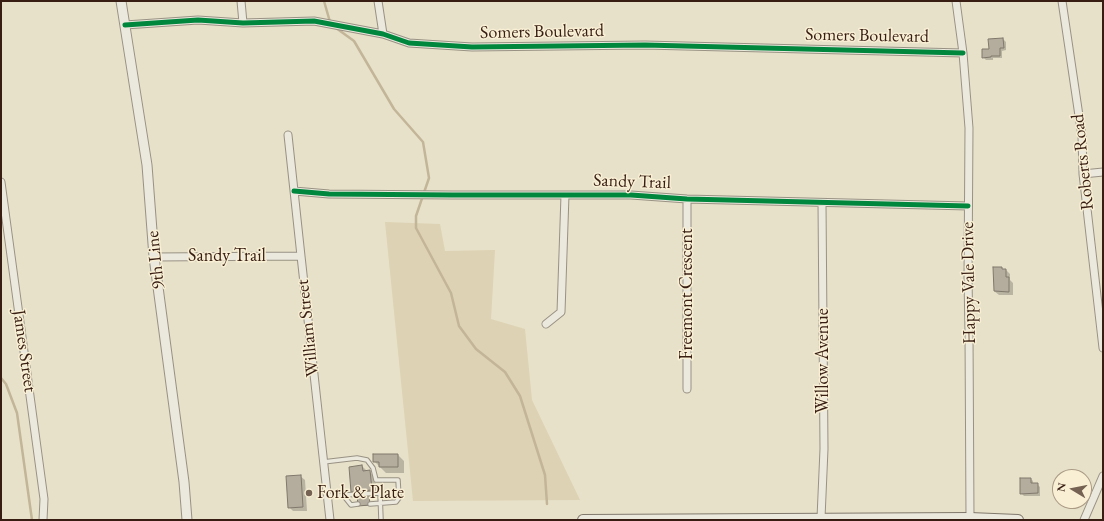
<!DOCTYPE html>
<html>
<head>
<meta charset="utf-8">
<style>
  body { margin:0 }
  #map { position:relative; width:1104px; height:521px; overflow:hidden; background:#e7e1ca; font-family:"EB Garamond",serif }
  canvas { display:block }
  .frame { position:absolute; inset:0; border:2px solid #371d12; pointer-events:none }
  .north { position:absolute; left:1052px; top:469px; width:40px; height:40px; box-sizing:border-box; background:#f8efd4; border:1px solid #ab9b86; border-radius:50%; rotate:280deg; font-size:11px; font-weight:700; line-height:16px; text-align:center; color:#371d12 }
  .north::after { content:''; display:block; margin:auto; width:14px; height:18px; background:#756252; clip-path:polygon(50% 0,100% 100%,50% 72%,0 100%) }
</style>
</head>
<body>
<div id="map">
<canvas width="1104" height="521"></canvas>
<div class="frame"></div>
<div class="north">N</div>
</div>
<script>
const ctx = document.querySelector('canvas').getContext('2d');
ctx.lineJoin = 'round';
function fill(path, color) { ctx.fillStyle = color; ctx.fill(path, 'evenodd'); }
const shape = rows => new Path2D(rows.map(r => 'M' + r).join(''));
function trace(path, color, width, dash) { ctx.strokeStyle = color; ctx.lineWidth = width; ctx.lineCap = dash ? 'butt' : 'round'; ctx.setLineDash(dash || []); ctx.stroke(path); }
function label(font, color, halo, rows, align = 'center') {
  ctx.font = font + ' "EB Garamond",serif'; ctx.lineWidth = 3; ctx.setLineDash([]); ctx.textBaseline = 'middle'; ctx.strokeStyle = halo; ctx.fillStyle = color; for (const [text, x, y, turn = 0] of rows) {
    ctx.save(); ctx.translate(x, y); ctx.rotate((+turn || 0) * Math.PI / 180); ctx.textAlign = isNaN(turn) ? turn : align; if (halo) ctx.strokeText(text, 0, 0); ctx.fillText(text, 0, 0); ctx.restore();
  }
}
fill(shape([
  [385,222,440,224,445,251,495,250,491,319,525,329,532,400,580,500,413,501]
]), '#ddd2b3');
fill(shape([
  [1003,39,1006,42,1006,50,1002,51,1002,58,993,58,993,60,986,60,983,57,990,50],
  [1002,268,1003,270,1006,270,1010,274,1010,280,1013,283,1013,295,999,295,994,291],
  [374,455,398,455,404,461,404,473,386,473,374,461],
  [362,466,367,471,369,471,375,477,377,496,370,496,370,506,360,506,358,497,352,491],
  [300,476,305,480,307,511,293,511,289,507],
  [1031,479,1033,481,1033,484,1037,484,1040,487,1040,496,1024,496,1021,493]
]), '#0003');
trace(shape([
  [324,1,330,22],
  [336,28,354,41,394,109,423,142,429,178,416,216,416,228,451,293,459,326,476,349,505,372,520,396,545,475,547,504],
  [1,378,6,384,17,413,32,520]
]), '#c3b598', 2.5);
const building = shape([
  [1003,38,1004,48,1000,48,1000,56,991,56,991,57,982,58,982,49,989,49,988,39,1003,38],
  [993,267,1002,267,1002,269,1006,269,1006,277,1009,277,1009,292,994,291,993,267],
  [373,454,398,454,398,467,379,467,379,462,373,462,373,454],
  [362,465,363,471,370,470,372,490,351,492,349,467,362,465],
  [301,475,303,507,288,508,286,476,301,475],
  [1020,478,1031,478,1031,483,1038,483,1038,493,1020,494,1020,478],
  [369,494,370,505,358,506,357,495,369,494]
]);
fill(building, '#b4ad9e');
trace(building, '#80786b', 1);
const service = shape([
  [323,462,357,458,367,460,373,468,376,480,398,480,399,498,396,502,370,504],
  [343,495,351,505,358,504],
  [327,496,380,493,381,520]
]);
const minor = shape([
  [241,1,243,23],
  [378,1,383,34],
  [956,1,963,53,969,128,968,278,969,334,970,518],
  [1062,1,1082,136,1083,174,1103,348],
  [125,25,198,20,243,23,314,21,383,34,409,43,472,47,645,45,963,53],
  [288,135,301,256,330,520],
  [1083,174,1103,172],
  [1,182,44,499,43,520],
  [294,191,329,194,452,195,631,195,687,199,968,206],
  [154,257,301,256],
  [546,324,561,312,565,195],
  [687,389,687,199],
  [821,518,824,449,822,203],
  [1084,520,1103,476]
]);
const tertiary = shape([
  [121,1,147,165,154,257,184,482,187,520]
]);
const secondary = shape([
  [583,520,970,518,1018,520]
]);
trace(service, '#999284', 5.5);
trace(minor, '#999284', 9);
trace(tertiary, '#999284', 11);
trace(secondary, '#80786b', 12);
trace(service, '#ebe8dd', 3.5);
trace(minor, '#ebe8dd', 7);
trace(tertiary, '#ebe8dd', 9);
trace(secondary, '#ebe8dd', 10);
trace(shape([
  [125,25,198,20,243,23,314,21,383,34,409,43,472,47,645,45,963,53],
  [294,191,329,194,452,195,631,195,687,199,968,206]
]), '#00873e', 5);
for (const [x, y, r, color] of [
  [309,493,4,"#756252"]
]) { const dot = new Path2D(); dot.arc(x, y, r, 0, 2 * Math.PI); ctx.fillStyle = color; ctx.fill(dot); trace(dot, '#f8efd4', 1.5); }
label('18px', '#371d12', '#f8efd4', [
  ["Somers Boulevard",542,32,-1],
  ["Somers Boulevard",867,36,1],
  ["Roberts Road",1083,162,-96],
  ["Sandy Trail",632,182,2],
  ["Sandy Trail",227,256],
  ["9th Line",156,260,-96],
  ["Happy Vale Drive",969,283,-91],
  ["Freemont Crescent",687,294,-90],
  ["William Street",308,328,-96],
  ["James Street",24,351,82],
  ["Willow Avenue",823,361,-90]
]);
label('18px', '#371d12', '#f8efd4', [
  ["Fork & Plate",317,493]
], 'left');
</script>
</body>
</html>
